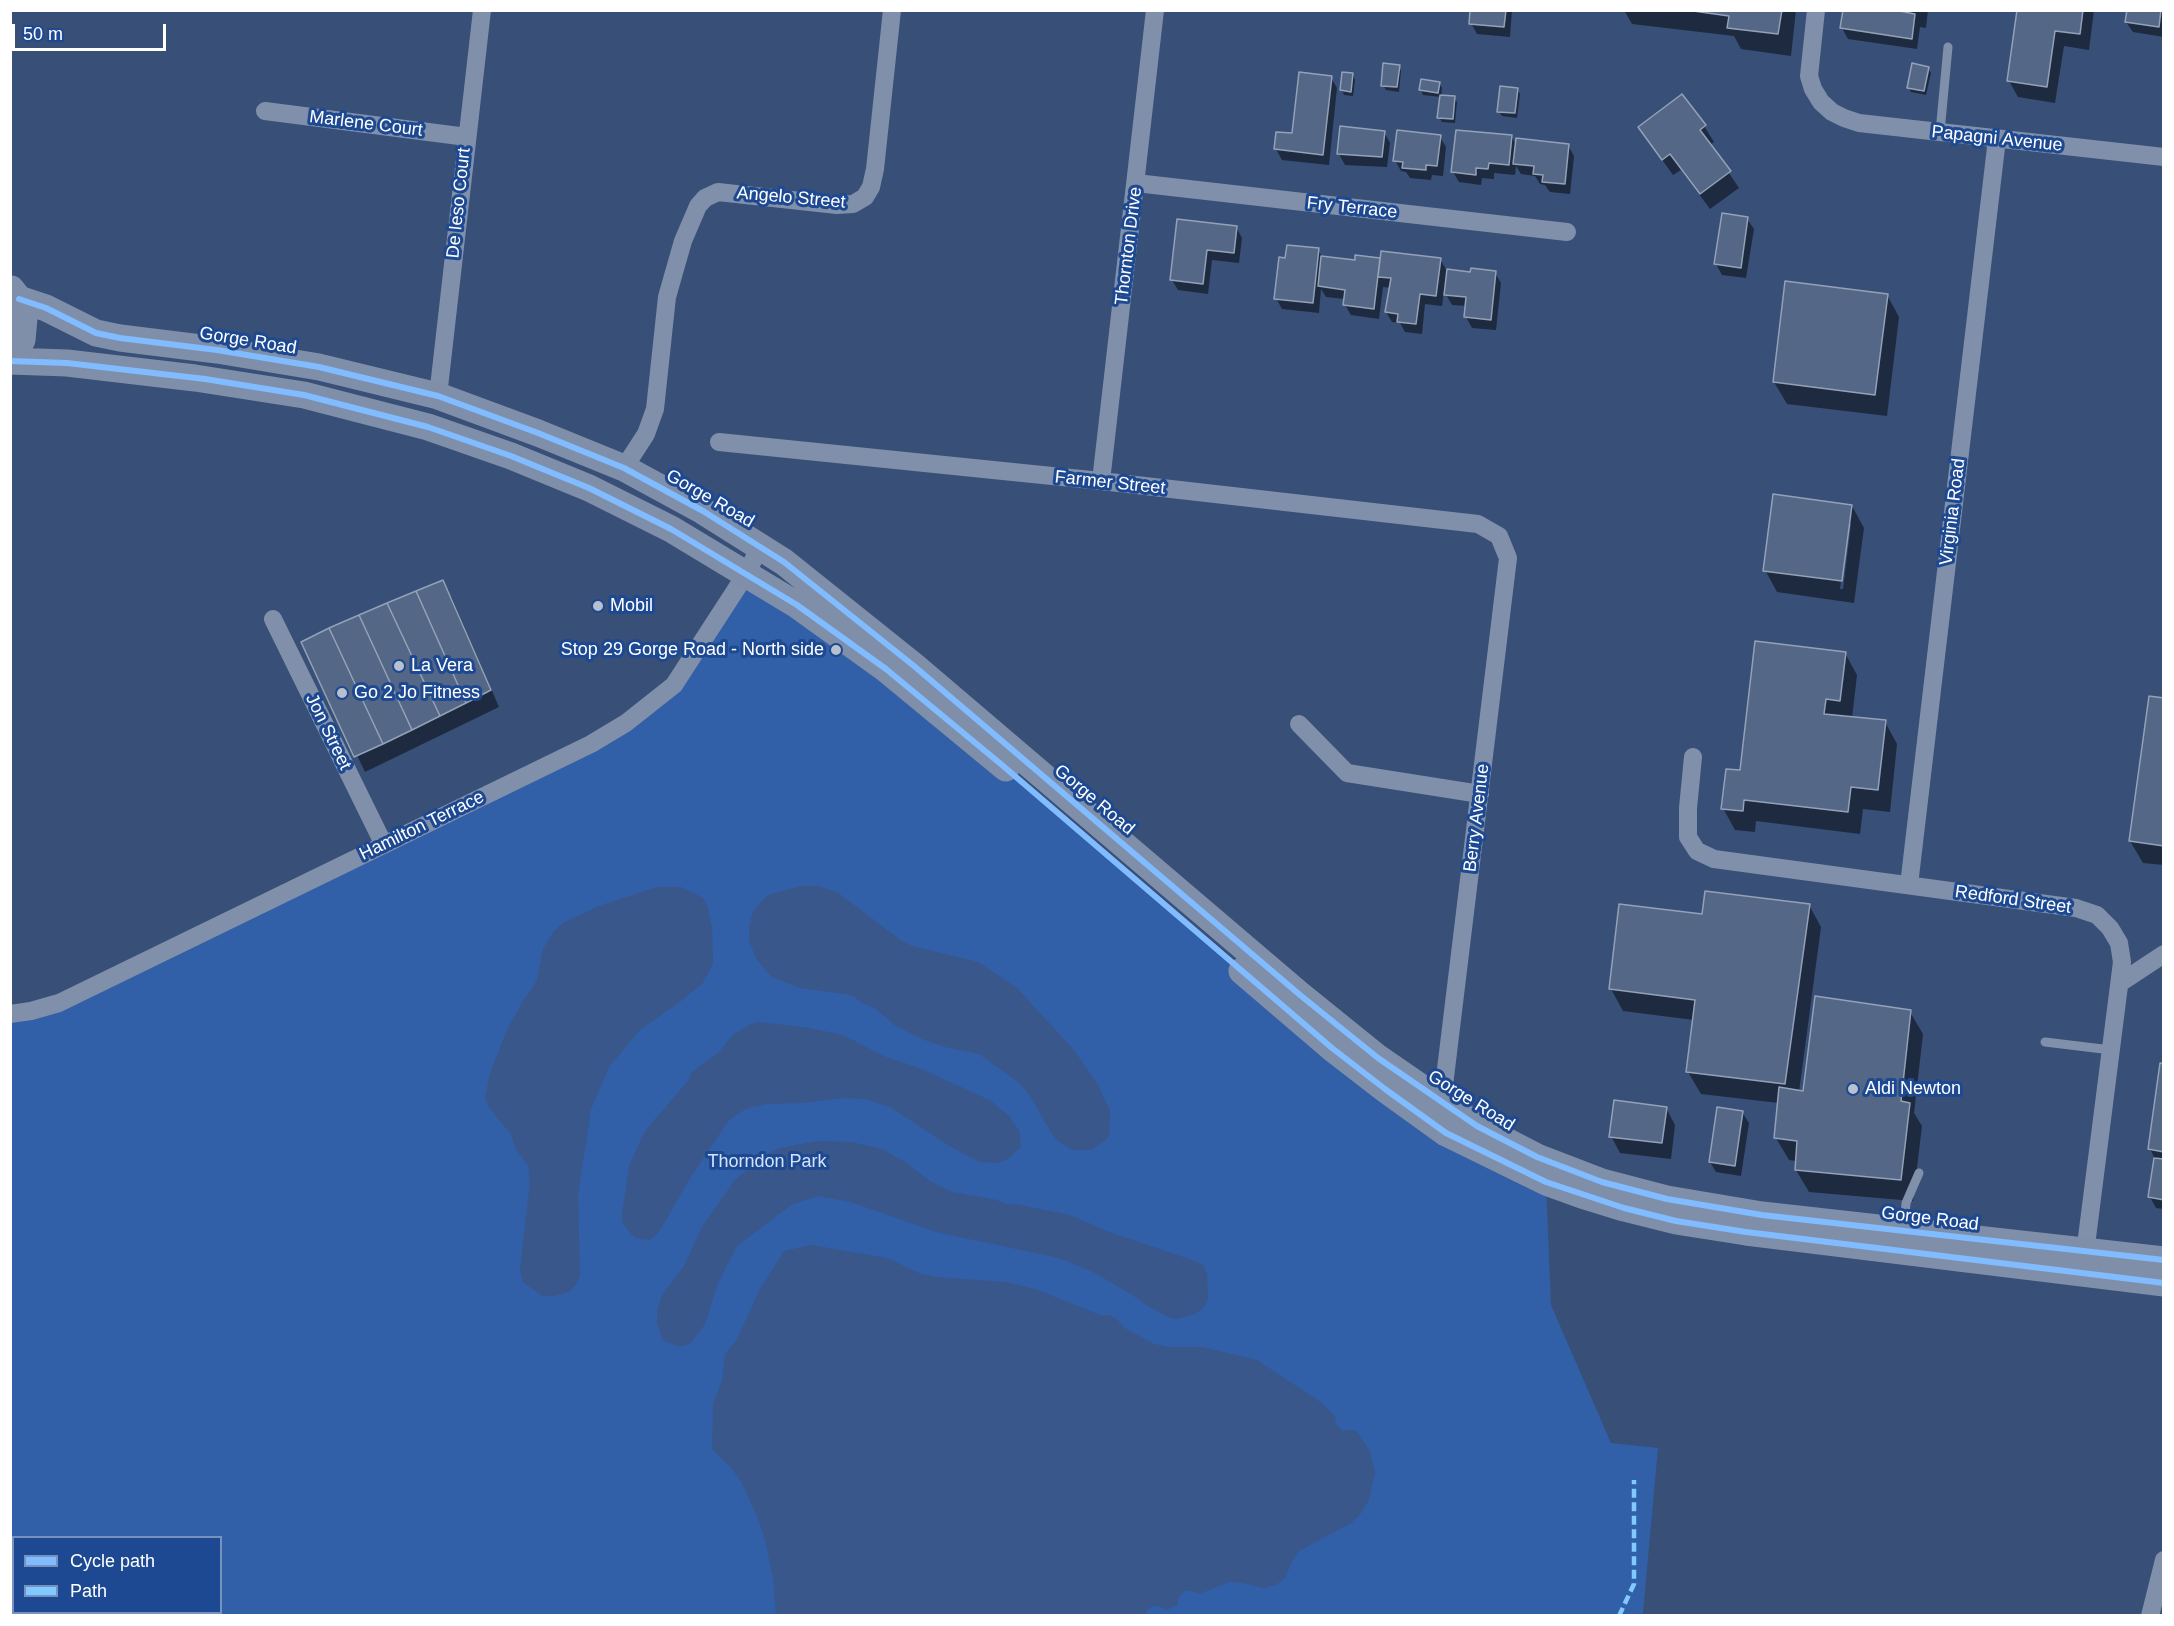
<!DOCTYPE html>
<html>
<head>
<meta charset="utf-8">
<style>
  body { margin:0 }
  #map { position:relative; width:2174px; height:1626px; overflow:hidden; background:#384f77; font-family:Arial,sans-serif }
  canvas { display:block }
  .frame { position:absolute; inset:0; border:12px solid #fff; pointer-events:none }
  .legend { position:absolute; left:12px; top:1536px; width:210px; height:78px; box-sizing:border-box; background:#1d4992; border:2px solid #7792be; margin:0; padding:8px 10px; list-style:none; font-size:18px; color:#fff }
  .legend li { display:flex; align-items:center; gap:12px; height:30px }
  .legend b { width:30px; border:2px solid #7792be }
  .scale { position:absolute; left:12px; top:24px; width:154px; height:27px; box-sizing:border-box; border:3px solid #fff; border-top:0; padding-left:8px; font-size:18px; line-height:21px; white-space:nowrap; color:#fff; -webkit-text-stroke:4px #1d4992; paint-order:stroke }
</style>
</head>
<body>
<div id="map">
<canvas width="2174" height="1626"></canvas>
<div class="frame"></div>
<ul class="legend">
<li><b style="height:8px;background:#80bcff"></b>Cycle path</li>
<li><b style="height:8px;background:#80caff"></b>Path</li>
</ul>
<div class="scale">50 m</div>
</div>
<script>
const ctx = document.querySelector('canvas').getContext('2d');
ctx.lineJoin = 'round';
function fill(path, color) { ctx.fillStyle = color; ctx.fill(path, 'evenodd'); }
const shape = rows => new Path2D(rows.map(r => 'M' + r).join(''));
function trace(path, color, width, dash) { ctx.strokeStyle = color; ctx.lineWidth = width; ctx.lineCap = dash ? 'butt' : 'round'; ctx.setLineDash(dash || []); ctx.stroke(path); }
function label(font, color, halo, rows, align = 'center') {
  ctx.font = font + ' Arial,sans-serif'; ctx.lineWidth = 6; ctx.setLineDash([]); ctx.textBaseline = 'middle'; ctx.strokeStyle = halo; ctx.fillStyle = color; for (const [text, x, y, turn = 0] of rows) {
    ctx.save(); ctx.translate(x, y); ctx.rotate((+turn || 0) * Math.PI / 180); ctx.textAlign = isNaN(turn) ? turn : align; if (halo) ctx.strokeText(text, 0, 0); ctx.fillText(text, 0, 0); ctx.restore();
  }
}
fill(shape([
  [746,574,1002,765,1332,1048,1546,1182,1551,1305,1611,1443,1658,1448,1643,1613,1638,1616,11,1615,10,1014,31,1011,648,707],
  [14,1538,220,1538,220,1612,14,1612]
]), '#315fa8');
fill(shape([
  [801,886,818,886,837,892,899,939,912,946,978,962,1017,988,1074,1050,1098,1085,1110,1111,1109,1135,1106,1140,1091,1150,1072,1150,1055,1139,1030,1096,1018,1082,979,1054,945,1047,919,1038,893,1024,875,1008,862,1003,853,996,845,994,800,988,772,977,757,960,749,941,749,928,753,911,768,895],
  [657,887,681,887,703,898,707,904,712,927,713,964,703,983,681,1001,640,1030,609,1067,591,1109,578,1195,580,1276,576,1285,568,1292,554,1296,542,1296,523,1282,520,1269,530,1182,528,1165,517,1151,510,1133,490,1109,485,1098,490,1073,507,1030,523,1001,537,980,543,949,553,932,563,923,599,906],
  [759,1022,809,1028,843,1035,886,1057,919,1068,972,1092,991,1101,1009,1116,1020,1132,1021,1147,1008,1159,996,1163,980,1162,951,1147,890,1107,864,1099,843,1098,804,1103,768,1104,752,1107,744,1110,729,1120,692,1175,659,1232,650,1240,635,1238,623,1224,622,1215,629,1166,645,1131,687,1082,692,1072,719,1052,734,1034,751,1024],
  [817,1141,851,1142,882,1149,905,1162,930,1181,952,1192,997,1200,1005,1204,1015,1204,1070,1215,1109,1232,1192,1260,1203,1265,1207,1274,1208,1299,1203,1308,1195,1314,1176,1319,1168,1317,1146,1305,1134,1296,1095,1273,1059,1258,936,1232,851,1202,818,1196,791,1205,737,1246,718,1283,705,1324,692,1342,684,1346,677,1346,663,1340,657,1323,657,1311,662,1295,684,1266,702,1227,734,1181,757,1161,776,1149],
  [811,1245,887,1258,921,1274,937,1277,1005,1282,1035,1289,1100,1315,1109,1315,1118,1320,1123,1327,1154,1344,1169,1347,1202,1347,1257,1360,1322,1403,1335,1416,1336,1424,1342,1431,1355,1430,1361,1437,1370,1452,1375,1473,1369,1500,1359,1516,1351,1523,1299,1551,1292,1561,1285,1578,1276,1585,1264,1588,1242,1583,1229,1582,1199,1594,1193,1591,1185,1591,1178,1598,1178,1605,1166,1610,1161,1607,1153,1606,1148,1609,1145,1615,776,1615,773,1578,765,1540,758,1519,742,1483,732,1469,712,1449,713,1403,722,1381,725,1354,736,1341,760,1289,784,1251]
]), '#39578b');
fill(shape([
  [1472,10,1512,10,1510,37,1477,34,1471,23],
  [1624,10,1796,10,1791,56,1741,49,1734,36,1632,24],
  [1844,10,1928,10,1926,28,1920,27,1917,49,1848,39,1842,28],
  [2019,10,2094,10,2089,50,2064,46,2055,103,2018,97,2009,81],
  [2128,10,2164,10,2164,37,2133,32,2126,22],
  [1399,66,1401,71,1399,92,1386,90,1383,85],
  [1928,68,1931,73,1926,95,1911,92,1909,88],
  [1353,75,1355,80,1353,96,1344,95,1342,90],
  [1331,78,1337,88,1329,165,1282,160,1276,149,1293,135],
  [1439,83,1442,88,1441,96,1454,98,1457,102,1455,123,1442,122,1439,117,1441,97,1423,95,1421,90],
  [1517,89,1520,94,1517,118,1502,116,1499,111],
  [1704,126,1714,142,1710,145,1739,188,1710,209,1681,170,1673,175,1639,127],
  [1384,132,1390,143,1387,167,1345,165,1339,154],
  [1440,137,1446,147,1443,176,1432,175,1431,180,1410,178,1406,172,1401,171,1395,160],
  [1512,137,1516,145,1568,145,1574,156,1570,194,1550,192,1545,185,1540,184,1535,176,1521,174,1516,166,1515,175,1494,173,1494,179,1482,178,1481,185,1459,182,1453,172],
  [1747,219,1754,229,1746,278,1722,275,1716,264],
  [1178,221,1236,227,1242,238,1239,263,1212,260,1208,294,1178,290,1172,280],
  [1318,250,1323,258,1356,262,1357,257,1381,260,1440,259,1447,271,1471,273,1495,273,1501,283,1496,330,1472,328,1466,317,1467,306,1452,305,1444,291,1442,306,1425,304,1422,334,1405,332,1400,323,1392,322,1386,312,1391,288,1383,287,1379,319,1351,315,1345,305,1345,299,1326,297,1321,289,1319,313,1282,309,1276,298,1286,260],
  [1887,295,1899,317,1887,416,1787,404,1774,382],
  [1852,506,1864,528,1854,603,1777,592,1765,570],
  [1848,524,1851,524,1843,589,1840,589],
  [442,582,452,598,499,707,365,772,303,642],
  [1845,653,1857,675,1852,718,1885,722,1897,744,1890,812,1863,809,1860,834,1756,821,1755,832,1735,830,1723,808],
  [2164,699,2164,865,2143,863,2130,841],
  [1809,905,1821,927,1799,1092,1805,1093,1910,1012,1923,1034,1914,1113,1922,1126,1913,1201,1809,1192,1796,1170,1797,1161,1789,1160,1776,1138,1779,1103,1701,1094,1688,1072,1694,1020,1623,1011,1611,989,1703,916],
  [2164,1065,2164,1209,2156,1208,2150,1197,2155,1159,2150,1149],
  [1666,1108,1675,1125,1671,1159,1620,1153,1611,1136],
  [1742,1112,1749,1123,1741,1176,1716,1172,1710,1162]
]), '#0007');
const building = shape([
  [1470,10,1506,10,1504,27,1469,24,1470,10],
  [1686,10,1782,10,1778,34,1727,28,1729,16,1686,10],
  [1843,10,1894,10,1915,14,1912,39,1840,28,1843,10],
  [2017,10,2083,10,2080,34,2055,31,2047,87,2007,81,2017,10],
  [2127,10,2161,10,2159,27,2125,22,2127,10],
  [1383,63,1400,65,1397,87,1381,86,1383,63],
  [1912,63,1929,67,1924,91,1907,88,1912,63],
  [1299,72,1332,76,1323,155,1274,149,1276,132,1292,133,1299,72],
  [1342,72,1353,73,1351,92,1340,90,1342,72],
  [1421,79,1440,82,1438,93,1419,90,1421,79],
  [1500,86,1518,88,1515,113,1497,112,1500,86],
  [1682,94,1706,125,1700,130,1731,171,1700,194,1670,154,1662,160,1638,127,1682,94],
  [1440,95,1455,96,1453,119,1437,118,1440,95],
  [1340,126,1385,131,1382,157,1337,154,1340,126],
  [1397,130,1441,135,1437,166,1426,165,1426,170,1402,168,1403,162,1393,161,1397,130],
  [1456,130,1512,135,1509,165,1489,163,1488,169,1476,168,1476,175,1451,172,1456,130],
  [1516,138,1569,144,1565,184,1542,182,1543,175,1533,174,1534,166,1513,164,1516,138],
  [1722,213,1748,217,1741,268,1714,264,1722,213],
  [1177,219,1237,226,1234,253,1207,250,1203,284,1170,280,1177,219],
  [1287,245,1319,248,1313,303,1274,299,1279,257,1285,258,1287,245],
  [1381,251,1441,258,1436,296,1420,294,1416,324,1397,322,1398,314,1385,312,1391,278,1378,277,1381,251],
  [1355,255,1380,258,1374,309,1343,305,1345,290,1318,286,1321,256,1355,260,1355,255],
  [1471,268,1496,271,1491,320,1464,317,1466,297,1444,295,1447,269,1470,272,1471,268],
  [1785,281,1888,294,1875,395,1773,382,1785,281],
  [1773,494,1852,505,1842,581,1763,571,1773,494],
  [443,580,491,690,466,703,416,591,443,580],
  [416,591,466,703,440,716,387,603,416,591],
  [387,603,440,716,412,730,359,615,387,603],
  [359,615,412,730,383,744,329,628,359,615],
  [329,628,383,744,354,757,301,642,329,628],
  [1755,641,1846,652,1840,701,1826,699,1824,714,1886,720,1878,790,1851,787,1848,812,1744,800,1743,811,1721,809,1726,769,1740,770,1755,641],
  [2149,696,2164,698,2164,846,2129,841,2149,696],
  [1705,891,1810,904,1785,1084,1686,1072,1695,1000,1609,989,1619,904,1702,914,1705,891],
  [1815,996,1911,1010,1901,1101,1910,1103,1901,1180,1795,1170,1797,1141,1774,1138,1779,1087,1803,1091,1815,996],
  [2160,1063,2164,1064,2164,1152,2148,1149,2160,1063],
  [1614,1100,1667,1107,1662,1143,1609,1137,1614,1100],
  [1717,1107,1743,1111,1735,1166,1709,1162,1717,1107],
  [2154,1158,2164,1159,2164,1200,2148,1197,2154,1158]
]);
fill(building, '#546786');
trace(building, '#94a2b8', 1.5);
trace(shape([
  [1940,132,1948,47],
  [2045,1042,2111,1050],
  [1904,1228,1906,1203,1919,1173]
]), '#8090aa', 9);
trace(shape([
  [1816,10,1809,76,1813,89,1821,102,1832,112,1844,118,1859,123,2164,157],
  [265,111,467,137],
  [1136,183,1567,232],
  [438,396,482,10],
  [719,442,1101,481,1478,524,1499,536,1508,558,1442,1102],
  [624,468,646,434,655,409,667,297,683,241,698,206,705,198,718,192,837,205,853,204,865,197,871,187,875,169,892,10],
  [1101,481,1155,10],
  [273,619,384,845],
  [1299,724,1347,773,1480,794],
  [1693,757,1688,808,1688,837,1697,851,1714,859,2076,908,2097,915,2110,928,2119,943,2122,962,2084,1261],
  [1909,885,1997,139],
  [2120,983,2164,954],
  [10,1014,31,1011,59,1003,591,744,626,723,674,685,746,574,760,547],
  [2150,1616,2164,1560]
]), '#8090aa', 18);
trace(shape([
  [19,299,46,308,96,333,120,338,217,350,319,367,438,396,538,433,624,468,703,511,784,562,914,666,1300,995,1378,1058,1477,1126,1537,1157,1602,1182,1667,1199,1762,1215,2164,1260],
  [10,359,22,340,24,318,19,299,11,289],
  [10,361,67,363,195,378,304,395,428,427,511,456,589,488,671,529,797,605,886,669,1006,768],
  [1242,971,1332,1048,1385,1089,1446,1133,1546,1182,1582,1195,1624,1208,1676,1221,1746,1232,2164,1283]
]), '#7f8fa9', 27);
trace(shape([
  [1619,1616,1634,1584,1634,1480]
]), '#80caff', 4.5, [9, 4.5]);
trace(shape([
  [19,299,46,308,96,333,120,338,217,350,319,367,438,396,538,433,624,468,703,511,784,562,914,666,1300,995,1378,1058,1477,1126,1537,1157,1602,1182,1667,1199,1762,1215,2164,1260],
  [10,361,67,363,205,379,304,395,428,427,511,456,589,488,671,529,797,605,886,669,1002,765,1332,1048,1385,1089,1446,1133,1546,1182,1624,1208,1676,1221,1746,1232,2164,1283]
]), '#80bcff', 6);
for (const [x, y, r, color] of [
  [598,606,6,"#b9c1cf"],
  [836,650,6,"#b9c1cf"],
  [399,666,6,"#b9c1cf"],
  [342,693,6,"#b9c1cf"],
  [1853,1089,6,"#b9c1cf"]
]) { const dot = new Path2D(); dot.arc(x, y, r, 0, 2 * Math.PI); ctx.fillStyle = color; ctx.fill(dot); trace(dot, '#1d4992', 2); }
label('18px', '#fff', '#1d4992', [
  ["Marlene Court",366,124,7],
  ["Papagni Avenue",1997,139,6],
  ["Angelo Street",791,198,5],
  ["De Ieso Court",459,203,-84],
  ["Fry Terrace",1352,208,6],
  ["Thornton Drive",1129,246,-83],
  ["Gorge Road",248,341,9],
  ["Farmer Street",1110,483,6],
  ["Gorge Road",710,499,30],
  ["Virginia Road",1953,512,-83],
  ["Jon Street",328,732,64],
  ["Gorge Road",1094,800,40],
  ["Berry Avenue",1477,818,-83],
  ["Hamilton Terrace",422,826,-26],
  ["Redford Street",2013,900,8],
  ["Gorge Road",1471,1101,32],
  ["Gorge Road",1930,1219,7]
]);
label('18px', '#fff', '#1d4992', [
  ["Mobil",610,606],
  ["Stop 29 Gorge Road - North side",824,650,"right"],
  ["La Vera",411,666],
  ["Go 2 Jo Fitness",354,693],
  ["Aldi Newton",1865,1089]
], 'left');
label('18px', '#d4e3fa', '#1d4992', [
  ["Thorndon Park",767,1162]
]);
</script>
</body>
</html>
